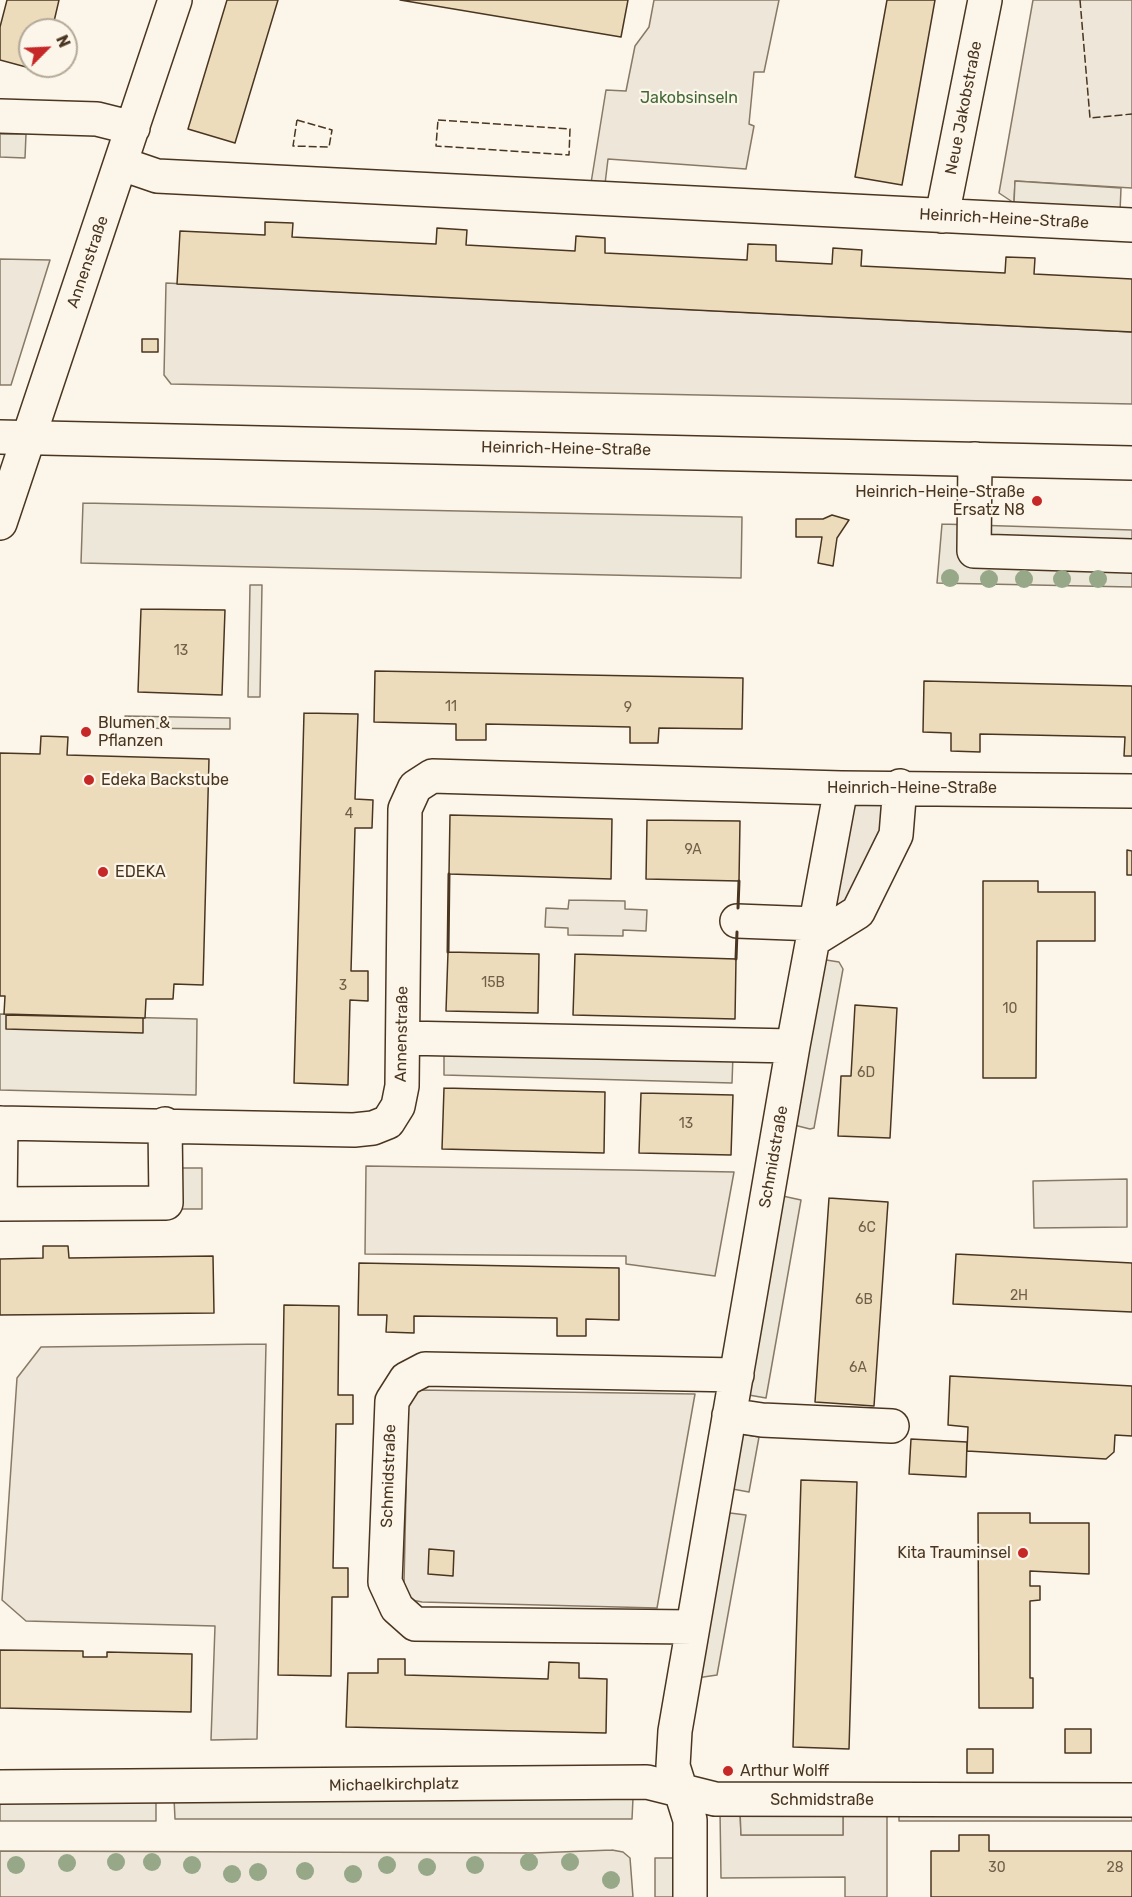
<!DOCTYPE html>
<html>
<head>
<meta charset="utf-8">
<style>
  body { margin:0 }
  #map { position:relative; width:1132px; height:1897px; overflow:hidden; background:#fbf6e9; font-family:Rubik,sans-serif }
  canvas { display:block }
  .north { position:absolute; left:18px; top:18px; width:60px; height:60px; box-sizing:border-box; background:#fbf6e9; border:2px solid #b4a999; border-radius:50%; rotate:66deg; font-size:16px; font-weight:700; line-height:24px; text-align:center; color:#4a3520 }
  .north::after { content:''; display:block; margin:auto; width:21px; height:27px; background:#c62828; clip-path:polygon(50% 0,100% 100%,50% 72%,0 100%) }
</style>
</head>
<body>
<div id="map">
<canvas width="1132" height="1897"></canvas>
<div class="north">N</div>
</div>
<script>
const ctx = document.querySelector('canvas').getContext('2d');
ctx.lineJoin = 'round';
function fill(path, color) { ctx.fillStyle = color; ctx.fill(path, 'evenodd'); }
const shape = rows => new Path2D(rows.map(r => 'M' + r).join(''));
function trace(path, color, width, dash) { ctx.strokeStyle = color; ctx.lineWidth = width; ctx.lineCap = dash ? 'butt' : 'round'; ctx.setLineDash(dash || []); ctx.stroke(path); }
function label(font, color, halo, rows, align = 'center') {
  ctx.font = font + ' Rubik,sans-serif'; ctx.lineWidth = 4.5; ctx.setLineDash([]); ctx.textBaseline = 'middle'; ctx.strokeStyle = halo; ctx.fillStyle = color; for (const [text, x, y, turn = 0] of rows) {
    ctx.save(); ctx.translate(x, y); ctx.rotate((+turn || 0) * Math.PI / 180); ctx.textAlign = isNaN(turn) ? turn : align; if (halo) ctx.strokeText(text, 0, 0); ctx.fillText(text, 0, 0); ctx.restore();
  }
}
const green = shape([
  [654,0,779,0,764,72,754,72,749,124,754,126,746,169,608,159,605,184,591,183,606,90,626,91,635,46,649,27,654,0],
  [1033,0,1132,0,1132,188,1015,181,1014,203,999,193,1033,0],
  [0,259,50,260,11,385,0,385,0,259],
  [166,283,1132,332,1132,404,171,384,164,375,166,283],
  [865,801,884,805,888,811,853,902,836,907,833,904,854,805,865,801],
  [569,900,625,901,625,909,647,910,646,931,623,930,623,936,568,935,568,928,545,927,546,908,568,909,569,900],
  [366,1166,627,1170,734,1172,715,1276,626,1264,626,1256,365,1254,366,1166],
  [1127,1179,1127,1227,1034,1228,1033,1181,1127,1179],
  [266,1344,257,1739,211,1740,215,1626,26,1621,2,1600,17,1378,41,1347,266,1344],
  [418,1390,695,1394,657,1608,422,1602,412,1600,406,1591,404,1583,408,1403,418,1390],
  [720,1811,740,1811,741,1835,843,1835,843,1811,887,1811,887,1897,845,1897,845,1877,721,1878,720,1811],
  [612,1850,623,1852,630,1858,633,1897,0,1897,0,1851,534,1853,612,1850]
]);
fill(green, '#ede6d9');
trace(green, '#887966', 1.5);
const parking = shape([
  [0,134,26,134,25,158,0,157,0,134],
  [1015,181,1121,188,1120,212,1014,203,1015,181],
  [83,503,742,517,741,578,81,563,83,503],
  [942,524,1132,530,1132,587,937,583,942,524],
  [250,585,262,585,260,697,248,697,250,585],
  [125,716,230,718,230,729,125,728,125,716],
  [820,959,839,962,843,969,814,1128,810,1129,790,1124,820,959],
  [0,1014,197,1019,196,1095,0,1090,0,1014],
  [444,1051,733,1055,732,1083,444,1075,444,1051],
  [178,1168,202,1168,202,1209,178,1209,178,1168],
  [778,1195,801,1200,766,1398,743,1394,778,1195],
  [736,1433,759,1437,749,1492,727,1488,736,1433],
  [722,1512,746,1515,717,1675,690,1679,722,1512],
  [174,1798,633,1798,632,1819,175,1819,174,1798],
  [0,1799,156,1799,156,1821,0,1821,0,1799],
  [740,1811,843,1811,843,1835,741,1835,740,1811],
  [899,1811,1132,1811,1132,1821,899,1821,899,1811],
  [655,1858,676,1858,676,1897,655,1897,655,1858]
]);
fill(parking, '#ede7d9');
trace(parking, '#887966', 1.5);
const building = shape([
  [7,0,59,0,52,30,30,30,30,66,42,66,41,71,0,60,0,27,7,0],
  [227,0,278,0,235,143,188,129,227,0],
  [400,0,628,0,621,37,400,0],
  [887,0,935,0,902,185,855,177,887,0],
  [265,222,293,223,292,237,436,244,437,228,467,230,466,245,575,251,576,236,590,237,605,238,605,253,747,260,748,244,776,245,776,261,832,264,833,248,862,250,861,266,1005,273,1006,257,1035,258,1034,274,1132,279,1132,332,177,284,180,231,265,235,265,222],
  [142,339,158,339,158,352,142,352,142,339],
  [832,515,849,520,837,538,833,566,818,563,822,537,796,537,796,519,823,519,832,515],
  [141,609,225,610,222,695,138,692,141,609],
  [375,671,743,678,742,729,659,728,658,743,630,743,630,727,486,724,486,740,456,740,456,724,374,722,375,671],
  [924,681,1132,686,1132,756,1124,756,1125,737,980,734,980,752,951,751,951,733,923,732,924,681],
  [304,713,358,714,355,799,373,800,372,828,355,828,351,971,368,971,368,1001,350,1000,348,1085,294,1083,304,713],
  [41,736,68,737,67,755,209,759,203,985,174,984,173,999,146,999,145,1018,4,1014,5,996,0,996,0,753,40,754,41,736],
  [450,815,612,819,611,879,449,874,450,815],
  [647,820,740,821,739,881,646,879,647,820],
  [1127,850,1132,851,1132,875,1127,875,1127,850],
  [983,881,1038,881,1038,892,1095,892,1095,941,1037,941,1036,1078,983,1078,983,881],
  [448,952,539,954,538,1013,446,1011,448,952],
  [575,954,736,959,735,1019,573,1015,575,954],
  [855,1005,897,1008,890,1138,838,1136,841,1076,851,1076,855,1005],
  [6,1015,143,1018,143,1033,6,1029,6,1015],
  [444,1088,605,1092,604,1153,442,1149,444,1088],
  [641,1093,733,1095,731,1155,639,1153,641,1093],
  [829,1198,888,1202,874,1406,815,1402,829,1198],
  [43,1246,68,1246,69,1258,213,1256,214,1313,0,1315,0,1259,43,1258,43,1246],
  [956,1254,1132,1263,1132,1312,953,1304,956,1254],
  [359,1263,619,1268,619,1320,586,1319,586,1336,557,1336,557,1318,414,1316,414,1333,386,1332,387,1315,358,1315,359,1263],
  [284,1305,339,1306,338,1395,353,1395,353,1424,336,1424,333,1568,348,1568,348,1597,332,1597,331,1676,278,1675,284,1305],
  [950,1376,1132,1386,1132,1436,1115,1435,1114,1452,1106,1459,967,1451,968,1427,948,1425,950,1376],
  [911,1439,967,1442,966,1477,909,1474,911,1439],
  [801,1480,857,1482,849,1749,793,1747,801,1480],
  [978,1513,1030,1513,1030,1523,1089,1523,1089,1574,1030,1571,1030,1586,1040,1586,1040,1600,1030,1601,1030,1678,1033,1678,1033,1708,979,1708,978,1513],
  [429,1549,454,1551,453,1576,428,1574,429,1549],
  [0,1650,83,1651,83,1657,107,1657,107,1652,192,1654,191,1712,0,1708,0,1650],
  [378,1659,405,1659,405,1675,548,1679,549,1662,579,1663,579,1678,607,1679,606,1733,346,1727,348,1673,378,1673,378,1659],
  [1065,1729,1091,1729,1091,1753,1065,1753,1065,1729],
  [967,1749,993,1749,993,1773,967,1773,967,1749],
  [959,1835,989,1835,989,1851,1132,1851,1132,1897,931,1897,931,1851,959,1851,959,1835]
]);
fill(building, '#ecdcbc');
trace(building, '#4a3520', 1.5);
const minor = shape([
  [0,116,97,119,133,128],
  [122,164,157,176,1132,225],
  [942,216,985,0],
  [975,459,974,551,1132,556],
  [0,523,175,0],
  [737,921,816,924],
  [813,940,858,912,896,835,900,786],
  [403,1038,793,1046],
  [0,1123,354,1130,373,1128,388,1122,398,1106,402,1086,405,809,415,787,432,776,841,788,1132,791],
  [1,1123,0,1204,166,1203,165,1124],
  [729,1415,762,1420,892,1426],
  [692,1627,415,1624,397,1608,385,1582,392,1401,406,1379,425,1369,737,1375],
  [0,1787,647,1782,715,1799,1132,1800],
  [690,1897,690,1820,673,1766,675,1731,793,1046,841,788]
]);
const major = shape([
  [0,437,1132,463]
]);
trace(minor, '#4a3520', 36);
trace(major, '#4a3520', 36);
trace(minor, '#fbf6e9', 33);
trace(major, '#fbf6e9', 33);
trace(shape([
  [1080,0,1090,118,1132,114],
  [297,120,332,130,329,147,293,146,297,120],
  [438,120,570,129,569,155,436,146,438,120]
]), '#4a3520', 1.5, [8, 3]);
trace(shape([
  [738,908,739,881],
  [448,952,449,874],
  [736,959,737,932]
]), '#4a3520', 3);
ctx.fillStyle = '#96a887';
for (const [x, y] of [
  [950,578],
  [989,579],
  [1024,579],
  [1062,579],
  [1098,579],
  [116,1862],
  [152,1862],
  [529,1862],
  [570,1862],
  [67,1863],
  [16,1865],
  [192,1865],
  [387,1865],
  [475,1865],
  [427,1867],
  [305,1871],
  [258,1872],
  [232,1874],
  [353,1874],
  [611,1880]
]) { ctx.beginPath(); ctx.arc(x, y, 9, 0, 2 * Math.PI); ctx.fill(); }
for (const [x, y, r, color] of [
  [1037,501,6,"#c62828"],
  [86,732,6,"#c62828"],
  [89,780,6,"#c62828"],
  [103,872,6,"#c62828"],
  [1023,1553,6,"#c62828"],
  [728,1771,6,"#c62828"]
]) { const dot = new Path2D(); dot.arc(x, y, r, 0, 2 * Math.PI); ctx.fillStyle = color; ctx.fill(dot); trace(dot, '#fbf6e9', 2); }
label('14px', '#725f47', null, [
  ["13",181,651],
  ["11",451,707],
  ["9",628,708],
  ["4",349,814],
  ["9A",693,850],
  ["15B",493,983],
  ["3",343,986],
  ["10",1010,1009],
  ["6D",866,1073],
  ["13",686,1124],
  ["6C",867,1228],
  ["2H",1019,1296],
  ["6B",864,1300],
  ["6A",858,1368],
  ["30",997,1868],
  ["28",1115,1868]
]);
label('16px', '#436837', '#fbf6e9', [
  ["Jakobsinseln",689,98]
]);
label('16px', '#4a3520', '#fbf6e9', [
  ["Neue Jakobstraße",964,108,-79],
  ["Heinrich-Heine-Straße",1004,219,3],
  ["Annenstraße",88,262,-71],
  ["Heinrich-Heine-Straße",566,449,1],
  ["Heinrich-Heine-Straße",912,788],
  ["Annenstraße",402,1034,-89],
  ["Schmidstraße",774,1157,-80],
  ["Schmidstraße",389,1476,-88],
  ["Michaelkirchplatz",394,1785,-1],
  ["Schmidstraße",822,1800]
]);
label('16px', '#4a3520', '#fbf6e9', [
  ["Heinrich-Heine-Straße",1025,492,"right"],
  ["Ersatz N8",1025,510,"right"],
  ["Blumen &",98,723],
  ["Pflanzen",98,741],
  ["Edeka Backstube",101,780],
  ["EDEKA",115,872],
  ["Kita Trauminsel",1011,1553,"right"],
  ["Arthur Wolff",740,1771]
], 'left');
</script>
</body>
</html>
